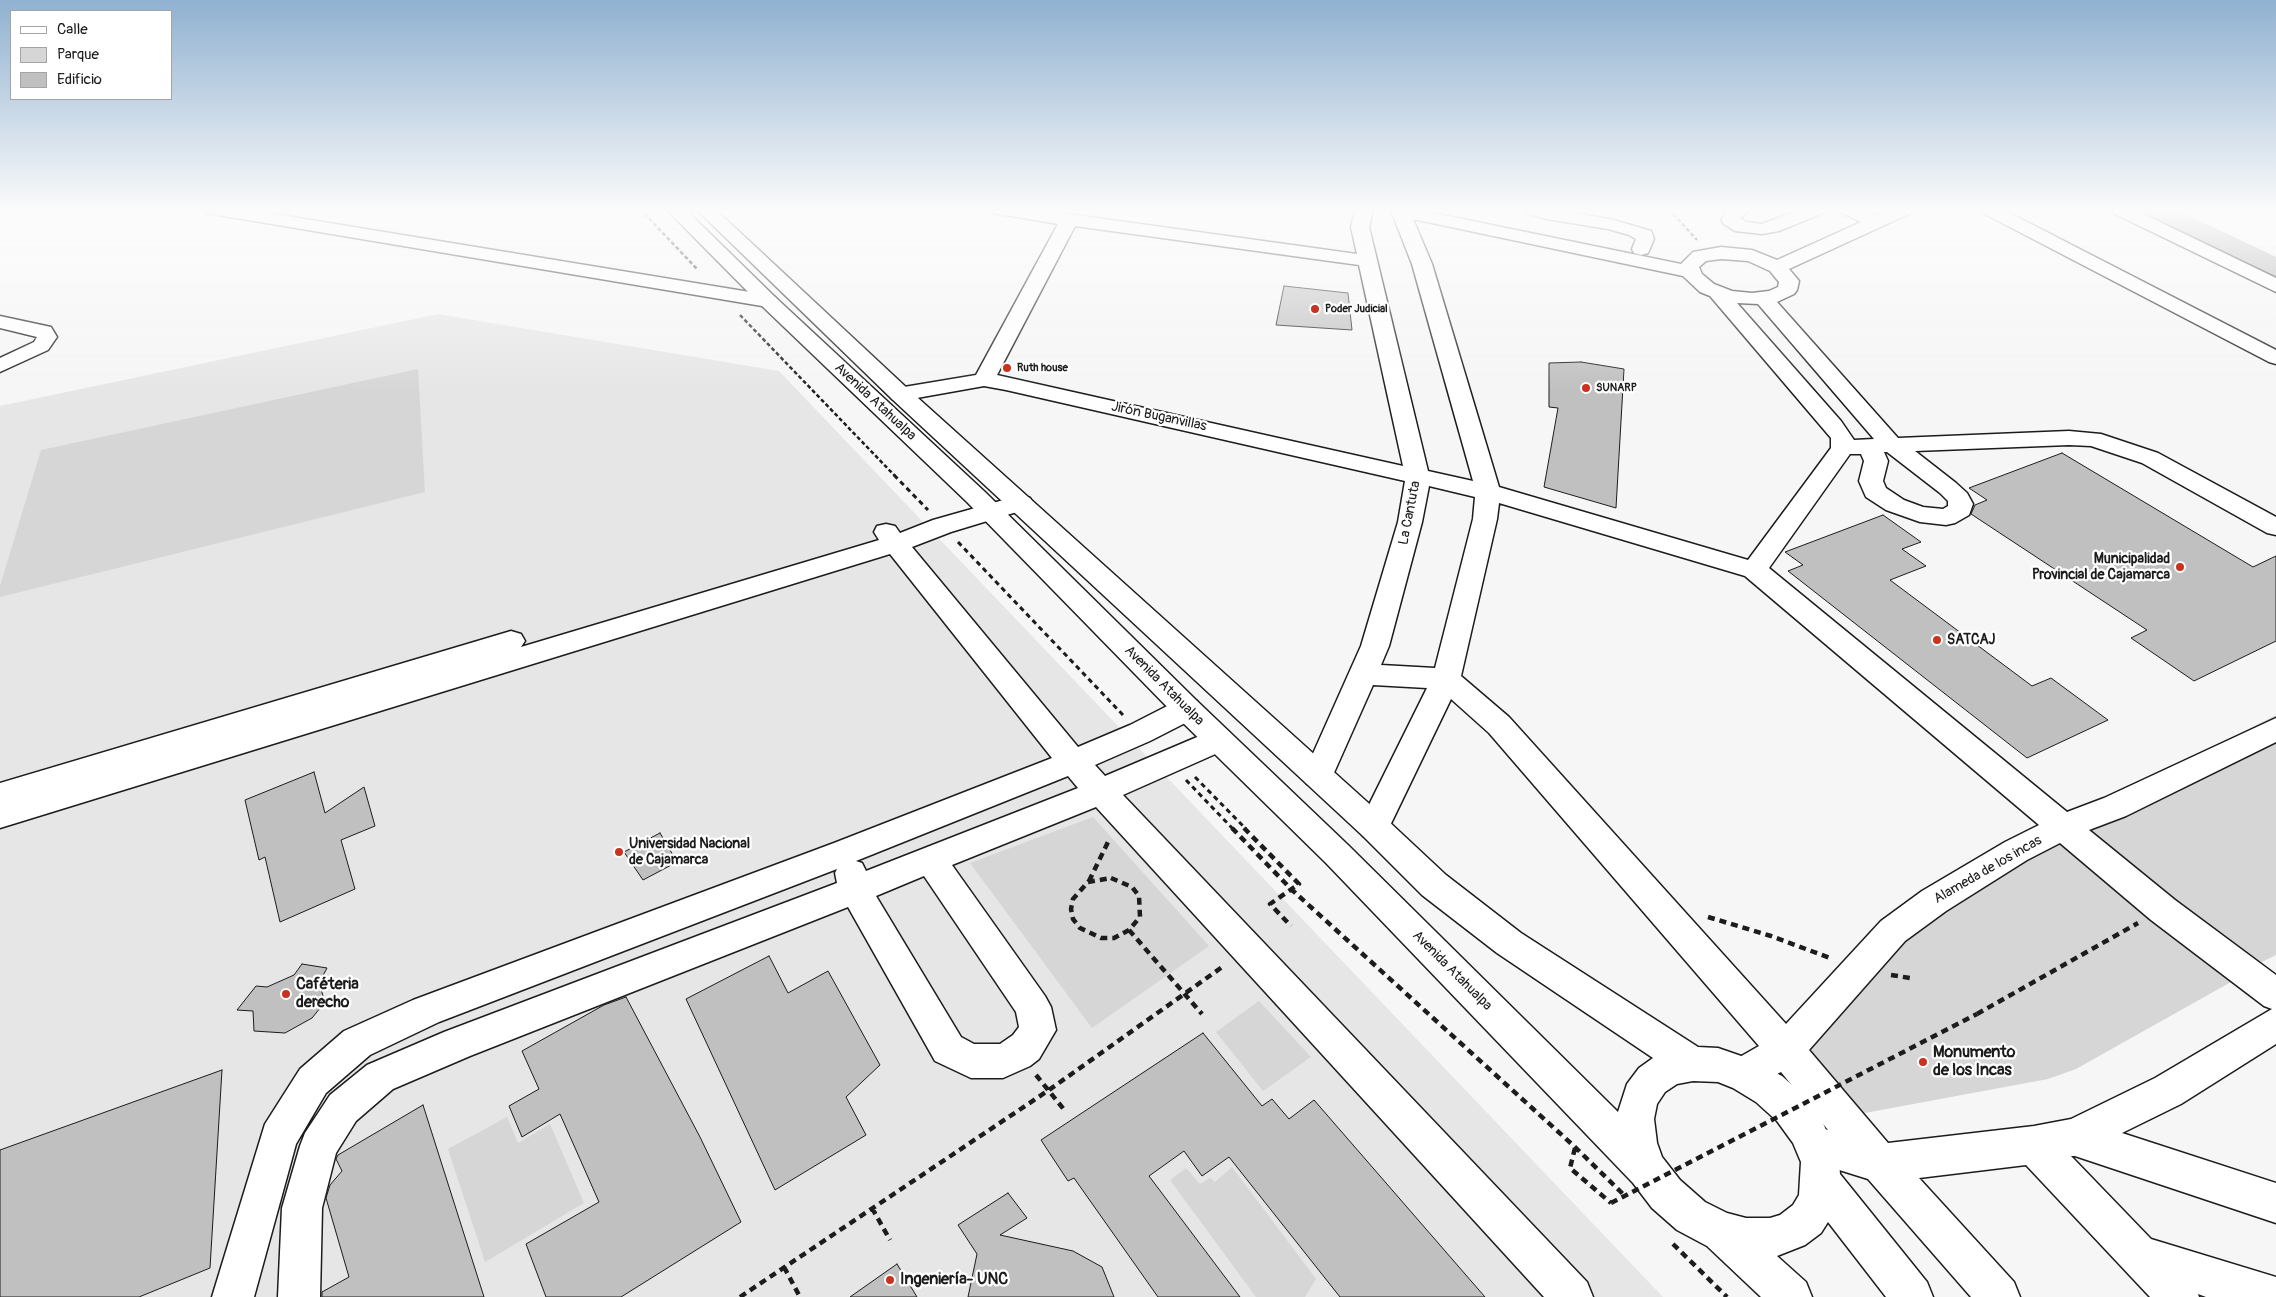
<!DOCTYPE html>
<html>
<head>
<meta charset="utf-8">
<style>
  body { margin:0 }
  #map { position:relative; width:2276px; height:1297px; overflow:hidden; background:#f6f6f6; font-family:Pangolin,sans-serif }
  canvas { display:block }
  .legend { position:absolute; left:10px; top:10px; width:162px; height:90px; box-sizing:border-box; background:#fff; border:1px solid #a4a4a4; margin:0; padding:6px 9px; list-style:none; font-size:15px; color:#1c1c1c }
  .legend li { display:flex; align-items:center; gap:10px; height:25px }
  .legend b { width:25px; border:1px solid #a4a4a4 }
</style>
</head>
<body>
<div id="map">
<canvas width="2276" height="1297"></canvas>
<ul class="legend">
<li><b style="height:6px;background:#fff"></b>Calle</li>
<li><b style="height:14px;background:#d6d6d6"></b>Parque</li>
<li><b style="height:14px;background:#c0c0c0"></b>Edificio</li>
</ul>
</div>
<script>
const ctx = document.querySelector('canvas').getContext('2d');
ctx.lineJoin = 'round';
function fill(path, color) { ctx.fillStyle = color; ctx.fill(path, 'evenodd'); }
const shape = rows => new Path2D(rows.map(r => 'M' + r).join(''));
function trace(path, color, width, dash) { ctx.strokeStyle = color; ctx.lineWidth = width; ctx.lineCap = dash ? 'butt' : 'round'; ctx.setLineDash(dash || []); ctx.stroke(path); }
function label(font, color, halo, rows, align = 'center') {
  ctx.font = font + ' Pangolin,sans-serif'; ctx.lineWidth = 4.5; ctx.setLineDash([]); ctx.textBaseline = 'middle'; ctx.strokeStyle = halo; ctx.fillStyle = color; for (const [text, x, y, turn = 0] of rows) {
    ctx.save(); ctx.translate(x, y); ctx.rotate((+turn || 0) * Math.PI / 180); ctx.textAlign = isNaN(turn) ? turn : align; if (halo) ctx.strokeText(text, 0, 0); ctx.fillText(text, 0, 0); ctx.restore();
  }
}
fill(shape([
  [438,314,779,371,1663,1297,0,1297,0,406]
]), '#e6e6e6');
fill(shape([
  [418,369,425,492,0,597,0,586,41,450],
  [2276,715,2276,955,2262,962,2254,960,2080,832,2083,814],
  [1093,817,1209,946,1092,1028,970,863],
  [2046,831,2231,982,2076,1069,2048,1079,1854,1115,1785,1039,1856,950],
  [1259,1001,1311,1057,1263,1091,1216,1032],
  [507,1117,518,1143,550,1124,584,1203,485,1262,448,1149],
  [1232,1167,1316,1279,1305,1297,1256,1297,1170,1180,1186,1168,1200,1184,1210,1178,1215,1182]
]), '#d6d6d6');
fill(shape([
  [2137,209,2175,209,2276,257,2276,278,2265,276,2142,215,2137,209]
]), '#acacac');
const building = shape([
  [1284,286,1348,293,1352,330,1276,325,1284,286],
  [1581,362,1624,369,1616,508,1544,487,1558,408,1549,407,1549,363,1581,362],
  [2062,453,2253,567,2276,556,2276,641,2194,681,2131,638,2147,630,1971,514,1975,505,1987,500,1969,488,2062,453],
  [1883,515,1921,542,1902,549,1926,566,1890,580,2032,686,2051,678,2108,720,2027,758,1788,571,1803,565,1785,552,1883,515],
  [314,772,325,813,364,787,375,826,341,840,355,889,280,922,265,857,259,860,245,800,314,772],
  [660,833,677,862,643,880,624,852,660,833],
  [769,956,788,993,828,971,880,1065,846,1097,866,1135,775,1190,686,999,769,956],
  [302,964,327,968,319,983,325,1002,312,1018,285,1033,254,1031,253,1011,237,1010,256,986,267,987,294,975,302,964],
  [626,997,700,1137,741,1222,621,1297,546,1297,526,1244,599,1202,560,1114,522,1137,509,1106,539,1089,522,1051,604,1005,626,997],
  [1203,1033,1262,1106,1272,1099,1289,1119,1314,1100,1485,1297,1340,1297,1229,1157,1202,1176,1184,1151,1149,1176,1240,1297,1158,1297,1074,1178,1068,1181,1041,1140,1203,1033],
  [222,1070,210,1268,139,1297,0,1297,0,1150,222,1070],
  [423,1105,484,1297,322,1297,322,1292,349,1277,326,1198,330,1185,342,1171,336,1159,338,1155,423,1105],
  [1008,1193,1027,1218,1000,1235,1073,1251,1102,1267,1114,1297,968,1297,977,1254,958,1225,1008,1193],
  [897,1264,917,1297,850,1297,897,1264]
]);
fill(building, '#c0c0c0');
trace(building, '#1c1c1c', 1);
const minor = shape([
  [203,209,244,209,768,295,775,297,778,301,775,305,768,307,212,214,206,213,203,209],
  [990,209,1032,209,1357,254,1351,227,1355,211,1357,209,1371,209,1373,211,1369,227,1428,471,1473,481,1412,264,1392,213,1395,209,1414,209,1681,264,1693,252,1721,247,1752,250,1777,260,1861,222,1842,213,1839,209,1862,209,1876,215,1891,209,1914,209,1911,213,1789,269,1799,281,1797,290,1794,294,1777,302,1898,438,2069,431,2101,434,2158,453,2276,517,2276,535,2267,533,2142,463,2091,446,2069,445,1915,451,1956,483,1967,493,1973,504,1969,515,1955,523,1946,525,1920,522,1886,510,1866,497,1859,481,1864,461,1861,454,1850,454,1769,568,2067,812,2104,798,2276,718,2276,742,2126,816,2089,830,2175,900,2276,975,2276,1044,2181,1104,2122,1133,2276,1183,2276,1223,2075,1156,2071,1156,2151,1239,2276,1277,2276,1297,2206,1297,2198,1294,2199,1297,2150,1297,2026,1165,1919,1178,2014,1282,2020,1297,1971,1297,1868,1179,1801,1158,1796,1145,1801,1132,1815,1126,1828,1130,1781,1072,1744,1091,1731,1086,1726,1074,1731,1062,1759,1046,1489,733,1451,699,1385,836,1374,840,1363,836,1358,827,1427,688,1373,685,1329,784,1318,788,1307,784,1303,776,1361,646,1398,522,1405,481,1006,390,984,386,900,401,892,399,889,394,892,389,976,375,1058,224,999,214,993,213,990,209],
  [1413,219,1683,276,1700,292,1710,296,1831,438,1831,448,1748,560,1499,487,1432,264,1413,219],
  [1075,226,1359,265,1403,466,997,375,1075,226],
  [1721,259,1748,261,1770,271,1779,282,1778,287,1769,291,1752,293,1732,291,1714,284,1702,274,1699,267,1706,261,1721,259],
  [1737,303,1758,304,1874,439,1854,440,1841,421,1737,303],
  [1884,452,1887,452,1940,493,1948,501,1948,506,1943,509,1923,507,1904,500,1886,488,1883,481,1888,461,1884,452],
  [1429,486,1475,497,1473,519,1435,668,1381,665,1389,646,1422,522,1429,486],
  [1499,503,1745,576,2039,825,2005,842,1922,891,1881,921,1786,1024,1509,717,1461,676,1497,519,1499,503],
  [2060,843,2151,920,2264,1006,2272,1009,2155,1078,2071,1119,2034,1126,1888,1143,1809,1050,1905,941,1946,911,2027,860,2060,843],
  [1524,209,1550,209,1610,219,1651,231,1654,239,1648,253,1641,255,1634,253,1632,249,1636,239,1629,235,1608,229,1547,219,1527,213,1524,209],
  [1728,209,1751,209,1740,218,1746,222,1762,224,1802,209,1826,209,1823,213,1779,231,1762,234,1735,231,1724,224,1721,220,1728,209],
  [1980,209,2002,209,2276,350,2276,364,2269,362,1983,213,1980,209],
  [2110,209,2133,209,2276,278,2276,292,2113,213,2110,209],
  [0,316,51,327,57,337,48,350,0,372,0,358,34,342,37,337,0,328,0,316],
  [1021,495,1030,498,1033,503,1030,508,951,532,912,547,1078,747,1130,725,1177,701,1187,698,1197,701,1201,709,1197,717,1150,741,1095,765,1105,776,1209,732,1219,729,1229,732,1234,740,1229,748,1123,795,1587,1282,1593,1297,1544,1297,1096,807,952,865,1045,996,1051,1007,1056,1030,1039,1059,1030,1066,1003,1078,971,1078,935,1061,848,907,470,1056,393,1089,356,1121,336,1153,322,1208,320,1297,278,1297,282,1208,300,1146,305,1133,330,1095,367,1065,444,1032,837,883,835,873,837,869,439,1022,370,1055,326,1093,296,1144,254,1297,212,1297,265,1124,300,1069,344,1031,413,1000,834,843,1052,758,890,554,0,828,0,783,511,631,521,634,525,641,521,647,879,540,874,532,877,526,886,524,895,526,900,533,933,520,1021,495],
  [1068,776,1078,788,866,871,862,863,856,861,1068,776],
  [924,876,1016,1012,1019,1027,1013,1035,1000,1044,974,1044,961,1037,876,896,924,876]
]);
const major = shape([
  [666,209,685,209,775,297,985,492,1197,701,1348,845,1618,1112,1627,1084,1639,1068,1653,1058,1497,953,1422,895,1363,836,892,399,696,209,715,209,908,389,1385,818,1446,875,1521,933,1698,1047,1718,1048,1744,1057,1782,1076,1803,1095,1821,1118,1839,1162,1840,1174,1927,1282,1933,1297,1886,1297,1828,1222,1821,1233,1805,1245,1777,1256,1806,1282,1812,1297,1761,1297,1707,1246,1677,1230,1652,1208,1633,1183,1326,863,1177,717,967,502,761,305,666,209],
  [1693,1081,1718,1082,1733,1088,1756,1102,1777,1121,1793,1143,1801,1162,1799,1195,1793,1205,1780,1215,1770,1218,1746,1218,1727,1213,1705,1202,1680,1180,1662,1157,1657,1143,1654,1119,1657,1104,1665,1092,1677,1084,1693,1081]
]);
trace(minor, '#1c1c1c', 3);
trace(major, '#1c1c1c', 3);
trace(shape([
  [640,209,698,270],
  [1669,209,1697,240],
  [740,315,895,476]
]), '#1c1c1c', 2.5, [4, 2.5]);
trace(shape([
  [894,475,928,510],
  [958,542,1123,715],
  [1195,777,1246,829],
  [1186,780,1233,829]
]), '#1c1c1c', 3, [5, 4]);
trace(shape([
  [1232,828,1291,889,1575,1147,1626,1197],
  [1244,828,1299,884,1270,904,1291,926],
  [1111,878,1132,887,1139,896,1140,917,1129,930,1114,938,1101,938,1080,928,1073,919,1071,909,1073,899,1088,882,1111,878],
  [1089,881,1109,840],
  [1708,917,1771,936,1830,958],
  [1129,930,1202,1014],
  [1891,975,1910,978],
  [1977,1014,2138,923],
  [1036,1075,1066,1112],
  [1575,1148,1570,1168,1611,1203],
  [872,1208,890,1240],
  [1673,1244,1727,1297],
  [784,1267,800,1297],
  [740,1297,1049,1090,1225,965]
]), '#1c1c1c', 4.5, [7, 5]);
fill(minor, '#fff');
fill(major, '#fff');
trace(shape([
  [1611,1203,1977,1014]
]), '#1c1c1c', 4.5, [7, 5]);
const sky = ctx.createLinearGradient(0, 0, 0, 390);
sky.addColorStop(0, '#90b1d0');
sky.addColorStop(0.54, '#fbfbfb');
sky.addColorStop(1, '#fbfbfb00');
ctx.fillStyle = sky;
ctx.fillRect(0, 0, 2276, 390);
for (const [x, y, r, color] of [
  [1315,309,5,"#c8321e"],
  [1007,368,5,"#c8321e"],
  [1586,388,5,"#c8321e"],
  [2180,567,5,"#c8321e"],
  [1937,640,5,"#c8321e"],
  [619,852,5,"#c8321e"],
  [286,994,5,"#c8321e"],
  [1923,1062,5,"#c8321e"],
  [890,1280,5,"#c8321e"]
]) { const dot = new Path2D(); dot.arc(x, y, r, 0, 2 * Math.PI); ctx.fillStyle = color; ctx.fill(dot); trace(dot, '#fff', 2); }
label('bold 11px', '#1c1c1c', '#fff', [
  ["Poder Judicial",1325,309],
  ["Ruth house",1017,368],
  ["SUNARP",1596,388]
], 'left');
label('14px', '#1c1c1c', '#fff', [
  ["Avenida Atahualpa",875,402,43],
  ["Jirón Buganvillas",1159,417,12],
  ["La Cantuta",1410,513,-79],
  ["Avenida Atahualpa",1164,686,45],
  ["Alameda de los incas",1988,870,-30],
  ["Avenida Atahualpa",1452,971,45]
]);
label('bold 14px', '#1c1c1c', '#fff', [
  ["Municipalidad",2170,559,"right"],
  ["Provincial de Cajamarca",2170,575,"right"],
  ["SATCAJ",1947,640],
  ["Universidad Nacional",629,844],
  ["de Cajamarca",629,860]
], 'left');
label('bold 16px', '#1c1c1c', '#fff', [
  ["Caféteria",296,985],
  ["derecho",296,1003],
  ["Monumento",1933,1053],
  ["de los Incas",1933,1071],
  ["Ingeniería- UNC",900,1280]
], 'left');
</script>
</body>
</html>
